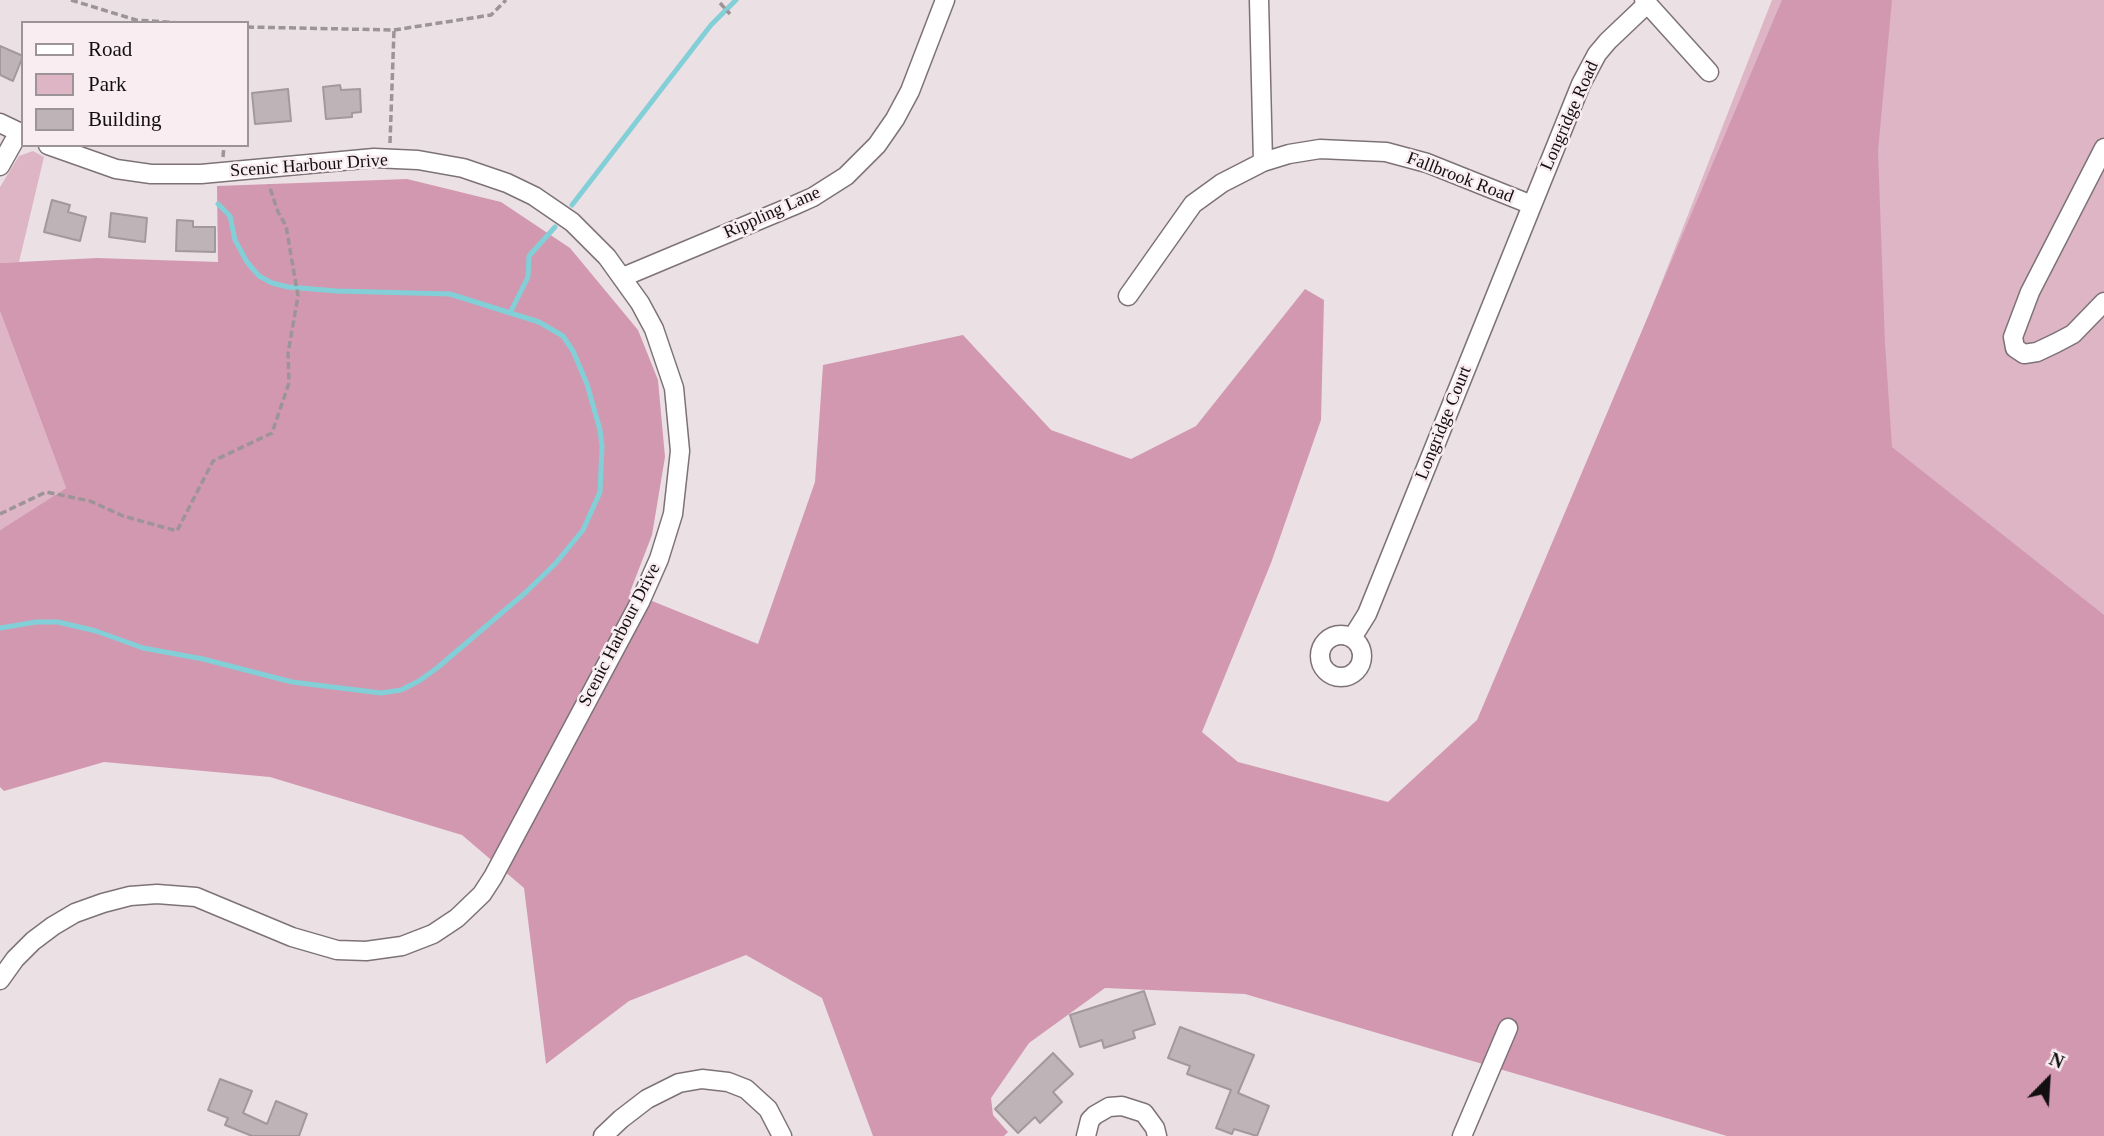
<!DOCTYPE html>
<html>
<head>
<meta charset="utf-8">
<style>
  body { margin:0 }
  #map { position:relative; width:2104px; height:1136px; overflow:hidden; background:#ebe0e4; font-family:Georgia,serif }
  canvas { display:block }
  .legend { position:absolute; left:21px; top:21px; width:228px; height:126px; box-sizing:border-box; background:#f9edf1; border:2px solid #9d9497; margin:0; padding:9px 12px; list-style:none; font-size:21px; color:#120f10 }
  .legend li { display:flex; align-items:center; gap:14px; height:35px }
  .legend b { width:35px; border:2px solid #9d9497 }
  .north { position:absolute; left:2013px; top:1045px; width:70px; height:70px; -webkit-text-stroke:5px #f9edf1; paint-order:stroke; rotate:24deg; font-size:19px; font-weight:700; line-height:28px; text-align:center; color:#120f10 }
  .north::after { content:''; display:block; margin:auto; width:24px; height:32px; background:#120f10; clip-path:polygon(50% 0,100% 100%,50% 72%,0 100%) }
</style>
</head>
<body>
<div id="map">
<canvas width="2104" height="1136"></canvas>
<ul class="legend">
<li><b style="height:9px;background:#fff"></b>Road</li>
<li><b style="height:19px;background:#ddb5c5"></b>Park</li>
<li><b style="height:19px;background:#beb3b7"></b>Building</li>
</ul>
<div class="north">N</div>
</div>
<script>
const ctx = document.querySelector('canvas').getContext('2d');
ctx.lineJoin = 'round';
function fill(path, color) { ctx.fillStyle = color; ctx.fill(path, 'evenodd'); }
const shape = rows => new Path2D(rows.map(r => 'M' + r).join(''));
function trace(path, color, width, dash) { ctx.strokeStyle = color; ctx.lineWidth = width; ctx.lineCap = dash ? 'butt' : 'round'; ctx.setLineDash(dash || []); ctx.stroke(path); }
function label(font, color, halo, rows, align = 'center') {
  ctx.font = font + ' Georgia,serif'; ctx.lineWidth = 5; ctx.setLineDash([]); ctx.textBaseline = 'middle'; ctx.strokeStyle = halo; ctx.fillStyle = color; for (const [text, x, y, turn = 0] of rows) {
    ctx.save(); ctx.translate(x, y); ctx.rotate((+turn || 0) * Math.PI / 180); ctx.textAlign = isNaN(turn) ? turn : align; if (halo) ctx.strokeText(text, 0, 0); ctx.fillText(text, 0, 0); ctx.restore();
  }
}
fill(shape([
  [1772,0,2104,0,2104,1136,1427,882],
  [33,151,44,157,19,262,0,263,0,187,19,156],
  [0,311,66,488,0,530]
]), '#ddb5c5');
fill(shape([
  [1782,0,1892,0,1878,151,1885,344,1892,447,2104,615,2104,1136,1727,1136,1245,994,1105,988,1029,1043,991,1098,993,1115,1008,1132,1004,1136,873,1136,822,998,746,955,629,1001,546,1064,524,888,462,835,270,777,104,762,4,791,0,787,0,530,66,488,0,311,0,263,97,258,218,262,217,186,407,179,501,202,570,248,638,330,658,380,665,457,652,535,630,592,758,644,815,482,823,365,963,335,1051,430,1131,459,1196,426,1305,289,1324,300,1321,420,1271,563,1202,732,1238,762,1388,802,1477,720]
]), '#d298b0');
trace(shape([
  [572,205,711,25,736,0],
  [510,313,528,277,529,256,555,227],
  [0,628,36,622,58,622,96,631,143,648,203,659,292,682,381,693,401,690,419,681,437,668,525,593,555,564,583,530,600,492,602,446,600,430,587,384,573,351,563,336,539,322,450,294,337,291,288,287,272,283,259,276,247,262,235,240,230,216,218,204]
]), '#83cfd7', 5);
const building = shape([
  [0,46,23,56,13,81,0,75,0,46],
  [340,85,341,90,360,89,361,112,352,113,352,117,326,119,323,87,340,85],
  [288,89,291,121,255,124,252,93,288,89],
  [52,200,70,205,68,212,86,217,80,241,44,232,52,200],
  [111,213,147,218,145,242,109,237,111,213],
  [177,220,193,221,193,227,215,227,215,252,176,251,177,220],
  [1144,991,1155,1024,1133,1031,1135,1038,1104,1048,1102,1040,1080,1047,1070,1015,1144,991],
  [1180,1027,1254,1055,1238,1093,1269,1106,1257,1136,1234,1129,1232,1134,1216,1128,1231,1090,1187,1074,1190,1066,1168,1058,1180,1027],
  [1053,1053,1073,1074,1053,1092,1062,1102,1040,1123,1035,1117,1018,1133,995,1109,1053,1053],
  [220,1079,252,1091,243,1113,267,1124,276,1101,307,1114,299,1136,252,1136,225,1125,228,1118,208,1110,220,1079]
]);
fill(building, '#beb3b7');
trace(building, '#a3989c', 2);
const minor = shape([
  [1259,0,1263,162],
  [1644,0,1709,72],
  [0,123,23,134],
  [2104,148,2030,292,2013,337,2015,348,2024,354,2037,352,2056,343,2073,334,2104,302],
  [0,166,19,132],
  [623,277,795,205,813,197,846,176,877,145,895,119,910,91,945,0],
  [1128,296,1193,204,1222,183,1263,162,1289,154,1320,149,1386,152,1427,163,1532,205],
  '1320 656a21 21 0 1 1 42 0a21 21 0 1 1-42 0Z',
  [1352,638,1367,614,1581,84,1597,54,1608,41,1647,4],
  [0,980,15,959,33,941,53,926,75,913,103,903,130,896,157,894,196,897,292,937,337,950,366,951,402,946,433,934,457,918,482,894,493,877,640,602,659,559,673,514,680,451,674,388,654,329,640,303,607,257,572,222,534,196,507,183,463,168,418,160,374,158,201,174,151,174,116,169,48,145],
  [603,1136,621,1119,647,1099,679,1083,702,1079,728,1082,746,1089,768,1109,782,1136],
  [1086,1136,1090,1120,1095,1115,1109,1107,1122,1106,1144,1113,1155,1128,1157,1136],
  [1462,1136,1508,1028]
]);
trace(minor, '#7d7377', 21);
trace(shape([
  [71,0,136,20,180,23],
  [720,3,730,14],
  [247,27,394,30,491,15,506,0],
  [390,143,394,30],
  [223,157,224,145],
  [0,514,46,492,90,501,123,516,177,531,213,461,272,433,289,383,288,353,298,296,286,226,278,212,269,185]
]), '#9d9497', 3.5, [7, 3.5]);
trace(minor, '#fff', 18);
label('18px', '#120f10', '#f9edf1', [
  ["Longridge Road",1570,116,-66],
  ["Scenic Harbour Drive",309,166,-4],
  ["Fallbrook Road",1460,178,21],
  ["Rippling Lane",772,213,-24],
  ["Longridge Court",1444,423,-68],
  ["Scenic Harbour Drive",620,635,-63]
]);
</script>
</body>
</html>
